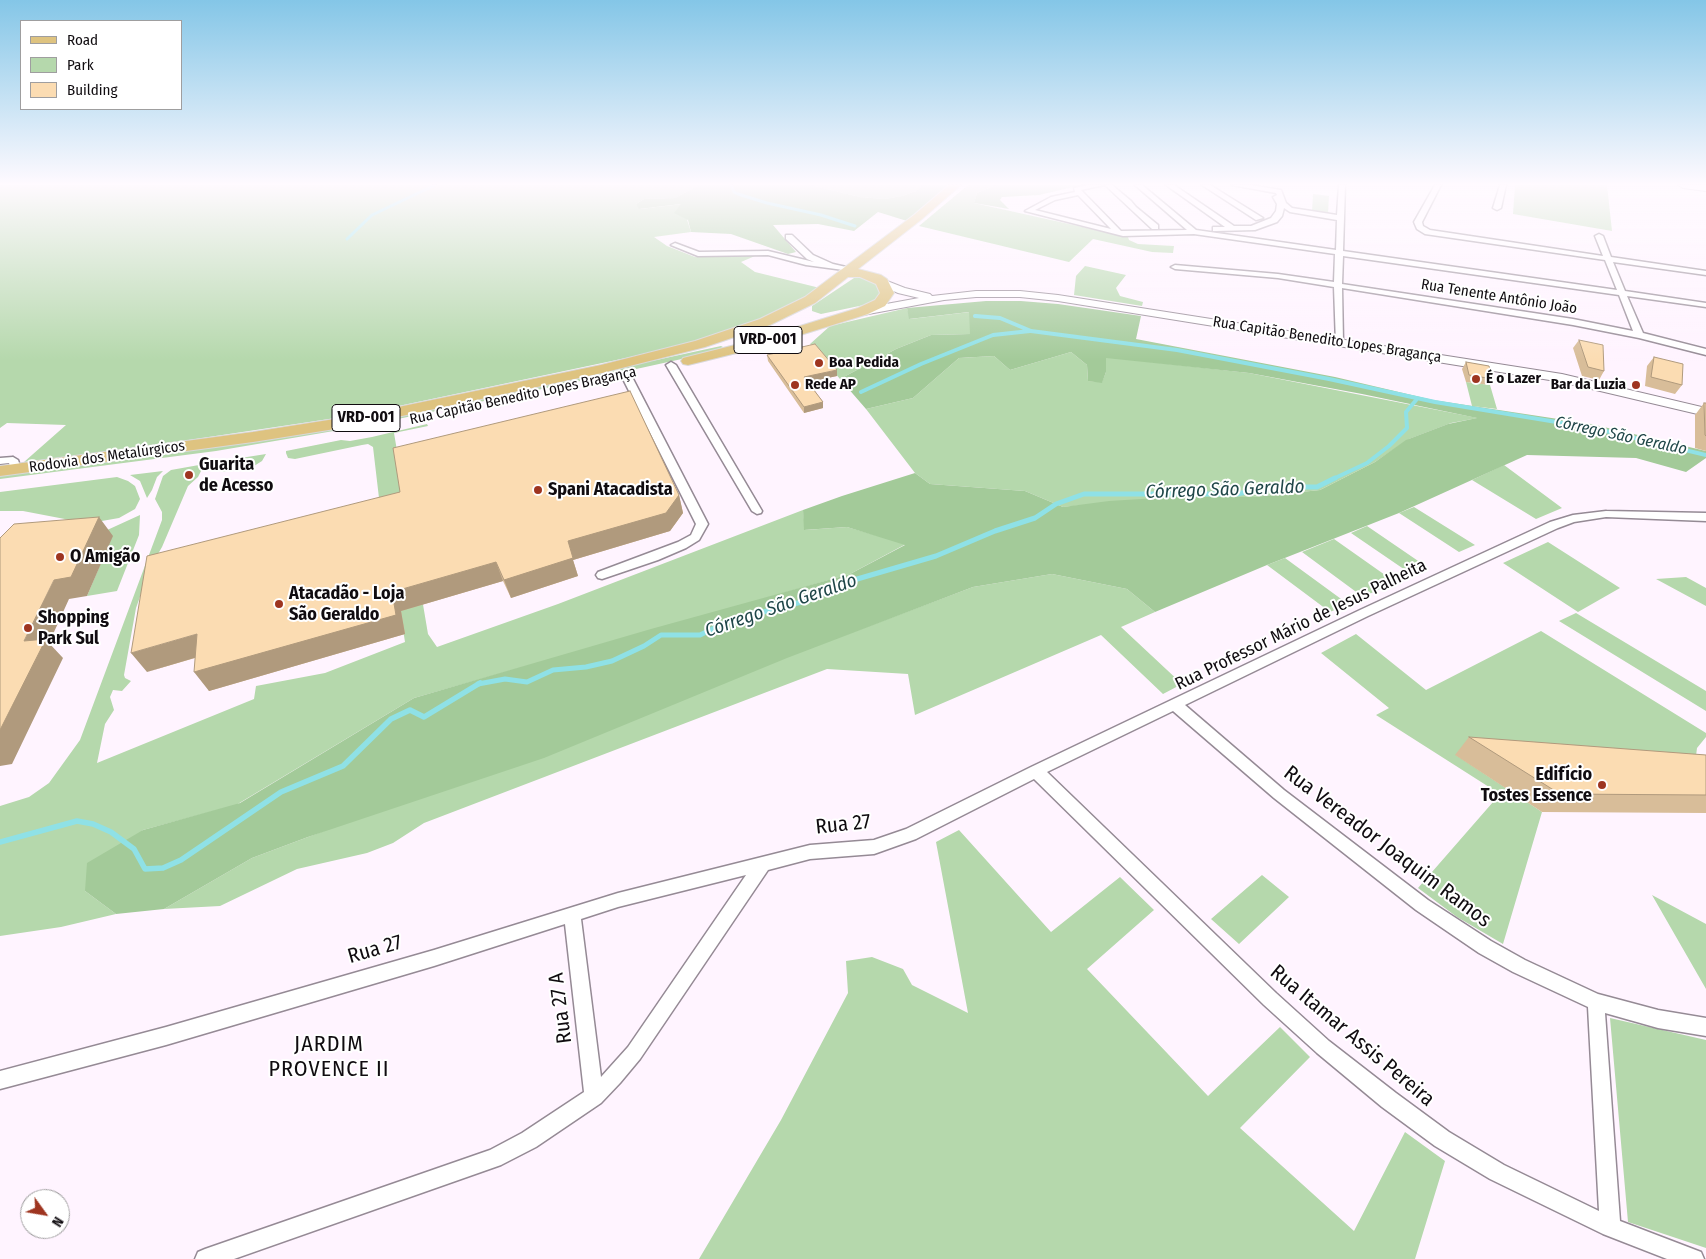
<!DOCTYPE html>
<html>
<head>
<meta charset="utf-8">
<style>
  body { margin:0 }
  #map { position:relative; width:1706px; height:1259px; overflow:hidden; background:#fff4ff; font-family:"Fira Sans Condensed",sans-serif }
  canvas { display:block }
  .legend { position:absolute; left:20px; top:20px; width:162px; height:90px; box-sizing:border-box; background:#fff; border:1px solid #9f9e9f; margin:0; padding:6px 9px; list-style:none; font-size:15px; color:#100c10 }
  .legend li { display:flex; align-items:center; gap:10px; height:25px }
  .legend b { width:25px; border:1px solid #9f9e9f }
  .north { position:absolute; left:20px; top:1189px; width:50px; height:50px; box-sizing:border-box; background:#fff; border:1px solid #9f9e9f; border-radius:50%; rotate:122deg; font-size:14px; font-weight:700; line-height:20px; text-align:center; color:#100c10 }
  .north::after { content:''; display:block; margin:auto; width:18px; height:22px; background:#9e3520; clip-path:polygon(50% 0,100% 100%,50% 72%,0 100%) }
</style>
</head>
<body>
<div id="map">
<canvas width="1706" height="1259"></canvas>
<ul class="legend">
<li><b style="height:6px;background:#dec380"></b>Road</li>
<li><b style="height:14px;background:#b5d8ac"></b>Park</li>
<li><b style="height:14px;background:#fbdcb2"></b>Building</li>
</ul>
<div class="north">N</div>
</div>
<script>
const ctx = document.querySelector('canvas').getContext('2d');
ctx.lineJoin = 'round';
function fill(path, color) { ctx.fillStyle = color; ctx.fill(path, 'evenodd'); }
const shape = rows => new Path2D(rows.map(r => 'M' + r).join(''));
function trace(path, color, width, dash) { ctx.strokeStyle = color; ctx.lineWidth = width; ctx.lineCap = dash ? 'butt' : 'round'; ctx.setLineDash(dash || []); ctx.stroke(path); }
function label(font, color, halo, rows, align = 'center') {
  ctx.font = font + ' "Fira Sans Condensed",sans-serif'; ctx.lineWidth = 4; ctx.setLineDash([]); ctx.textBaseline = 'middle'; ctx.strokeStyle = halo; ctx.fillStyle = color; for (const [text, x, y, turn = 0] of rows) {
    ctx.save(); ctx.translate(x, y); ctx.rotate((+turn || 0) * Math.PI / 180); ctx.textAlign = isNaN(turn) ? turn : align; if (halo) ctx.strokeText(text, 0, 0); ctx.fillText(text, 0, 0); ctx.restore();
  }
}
fill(shape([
  [0,185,699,185,675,198,644,199,636,204,640,209,682,204,691,232,654,237,667,246,695,257,755,256,741,262,755,272,820,288,780,311,745,325,692,342,626,358,356,415,142,447,24,462,66,425,7,423,0,428],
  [810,185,924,185,916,191,902,196,885,199,860,197],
  [968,185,996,185,977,193,974,203,1128,237,1129,240,1138,244,1174,246,1173,253,1152,252,1093,239,1069,262,919,226],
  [1515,185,1607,185,1612,231,1513,214],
  [1313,194,1329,196,1328,214,1312,212],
  [1085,266,1126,275,1116,288,1120,296,1143,302,1142,306,1074,295,1076,276],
  [857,276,861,276,878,285,881,290,878,299,864,305,821,314,812,311,812,306],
  [907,308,910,319,970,312,970,334,931,335,896,349,840,379,810,344,830,326],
  [721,346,723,347,709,353,609,375,369,425,216,451,0,479,0,473,513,391],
  [1071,352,1087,365,1088,381,1102,382,1106,372,1106,357,1249,373,1478,418,1451,423,1409,439,1375,462,1320,490,1254,497,1174,497,1063,507,1025,491,930,484,915,473,866,409,913,398,959,358,994,356,1010,370],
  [1466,382,1490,385,1497,409,1472,406],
  [427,424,428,426,394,433,428,634,437,647,558,604,803,510,805,530,847,527,906,544,850,574,414,698,236,805,143,830,85,891,116,914,61,927,0,936,0,806,29,797,49,783,80,740,162,520,162,512,155,499,163,476,171,470,199,465,202,469,198,477,188,486,162,547,151,566,136,608,124,675,125,678,131,681,122,691,113,690,110,697,114,710,105,724,97,763,254,699,256,686,325,673,405,642,385,516,397,513,393,494,379,498,373,447,368,444,362,445,295,459,288,458,286,453,286,451,341,440,350,441,372,437],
  [266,454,262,461,254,466,246,468,247,462,229,465,227,471,222,472,228,460],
  [1504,465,1562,508,1536,519,1472,480],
  [163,471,157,477,152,490,147,498,140,481,130,475],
  [117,477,128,481,135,486,140,499,135,509,119,518,96,522,70,520,23,511,0,511,0,492],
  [1414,507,1475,545,1459,552,1399,513],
  [140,515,139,535,117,591,87,596,112,537,105,531],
  [1367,526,1427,567,1411,574,1351,533],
  [1334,539,1395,582,1363,597,1302,552],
  [1548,542,1620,588,1578,612,1503,563],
  [1285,558,1348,604,1330,612,1267,565],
  [1052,574,1127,589,1155,612,1121,627,1182,684,1163,694,1101,635,915,715,908,674,827,669,424,823,393,843,367,853,297,869,220,906,164,909,252,858,308,837,973,587],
  [1686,577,1706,588,1706,606,1656,579],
  [1576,613,1706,691,1706,711,1559,621],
  [1541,631,1706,733,1706,737,1697,748,1696,756,1456,755,1542,812,1503,944,1457,917,1418,888,1500,794,1376,715,1389,708,1321,653,1356,634,1426,690],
  [959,830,1051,932,1120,877,1154,910,1087,969,1208,1096,1280,1027,1310,1057,1240,1128,1354,1231,1405,1132,1445,1161,1415,1259,699,1259,781,1120,848,993,846,961,872,957,903,969,912,985,968,1013,936,842],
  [1262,875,1289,897,1239,944,1211,919],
  [1652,895,1706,924,1706,989],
  [1610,1018,1706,1040,1706,1248,1628,1222]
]), '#b5d8ac');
fill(shape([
  [699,185,810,185,860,197,885,199,902,196,916,191,924,185,949,185,907,221,878,212,854,231,818,224,773,225,796,252,788,254,731,234,691,232,688,220,674,213,681,204,639,209,636,204,644,199,675,198],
  [996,185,1082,185,1039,195,1002,197,1000,200,1009,209,974,203,977,193],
  [986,301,1021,301,1058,304,1141,316,1136,339,1335,377,1433,400,1591,424,1706,451,1706,458,1686,472,1636,458,1527,455,1399,513,1267,565,1155,612,1127,589,1052,574,973,587,787,658,544,758,308,837,252,858,164,909,116,914,85,891,87,863,143,830,240,803,414,698,651,629,850,574,905,545,847,527,804,530,803,510,842,496,915,473,930,484,1025,491,1063,507,1109,501,1174,497,1254,497,1320,490,1375,462,1406,440,1448,424,1477,418,1362,394,1249,373,1106,358,1106,372,1102,383,1088,381,1087,365,1071,352,1010,370,994,356,959,358,913,398,866,409,840,379,896,349,931,335,970,334,969,312,909,319,907,308]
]), '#a3ca99');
trace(shape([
  [731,185,734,192,738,194,767,203,821,215,855,226],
  [347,239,372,215,435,185],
  [975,316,977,316]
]), '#8fe1e6', 3);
trace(shape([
  [975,316,1000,318,1031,331,1177,350,1329,379,1435,402,1593,428,1706,455],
  [861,392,921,364,993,335,1030,331],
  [1333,479,1367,463,1389,446,1407,428,1406,412,1417,399]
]), '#8fe1e6', 4);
trace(shape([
  [478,684,505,679,527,682,553,670,586,667,612,661,644,646,661,635,700,635,729,621,809,600,847,582,936,556,995,531,1035,518,1056,504,1084,494,1237,494,1269,487,1317,487,1335,478]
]), '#8fe1e6', 5);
trace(shape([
  [0,842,77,821,93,824,111,832,134,849,145,869,163,868,181,860,281,792,343,766,391,719,410,710,424,717,480,683]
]), '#8fe1e6', 5.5);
const street = shape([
  [1088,185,1104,185,1081,190,1121,231,1187,230,1135,185,1142,185,1196,230,1336,250,1337,220,1290,212,1284,208,1282,216,1277,222,1255,230,1216,231,1213,231,1213,227,1225,227,1166,185,1174,185,1234,226,1251,226,1271,218,1276,211,1277,204,1273,197,1277,195,1276,193,1232,185,1250,185,1281,190,1286,203,1292,208,1337,215,1339,185,1345,185,1343,251,1617,290,1605,260,1425,234,1417,229,1414,222,1435,185,1441,185,1422,222,1423,226,1430,230,1603,256,1595,236,1599,234,1603,236,1611,257,1706,271,1706,275,1613,262,1625,291,1706,303,1706,307,1627,296,1643,333,1706,349,1706,355,1639,338,1573,325,1342,288,1343,342,1336,344,1334,287,1278,278,1175,269,1171,267,1175,265,1278,274,1334,282,1335,254,1194,234,1123,236,1025,211,1051,197,1075,192,1074,188,1088,185],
  [1078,195,1111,229,1035,210,1055,200,1078,195],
  [1343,256,1619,295,1633,331,1573,319,1342,284,1343,256],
  [1105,185,1112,185,1131,201,1136,207,1158,225,1158,229,1152,229,1105,185],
  [1202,185,1210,185,1263,218,1256,220,1202,185],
  [1500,185,1506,185,1501,208,1497,210,1493,208,1500,185],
  [786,235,792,235,813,255,833,264,855,269,851,271,806,265,768,255,698,256,671,245,675,243,699,252,768,251,814,262,807,259,786,239,786,235],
  [671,362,676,365,762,511,761,513,757,514,752,511,666,365,671,362],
  [626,372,631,375,708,524,699,540,686,548,658,560,602,579,598,578,596,575,598,572,678,542,691,535,696,524,621,375,626,372],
  [13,457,18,460,21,469,20,471,12,471,9,463,0,464,0,458,13,457],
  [1606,511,1706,513,1706,521,1606,517,1574,522,1558,528,1368,616,1185,705,1284,790,1428,900,1491,941,1525,960,1598,994,1658,1010,1706,1018,1706,1036,1658,1028,1605,1013,1620,1221,1701,1252,1704,1259,1667,1259,1603,1234,1490,1179,1435,1146,1382,1107,1317,1053,1264,1005,1034,779,916,839,874,854,810,859,768,870,640,1059,620,1083,601,1103,536,1147,501,1165,234,1259,195,1259,198,1252,205,1249,490,1150,522,1133,584,1092,565,924,434,966,166,1045,0,1089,0,1071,166,1027,434,950,618,893,810,845,874,840,906,829,1031,767,1360,610,1550,522,1573,515,1606,511],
  [1173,711,1274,798,1416,910,1479,953,1513,972,1588,1007,1599,1211,1504,1165,1449,1132,1396,1093,1329,1041,1276,993,1047,772,1173,711],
  [746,875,628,1047,601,1077,581,919,618,907,746,875]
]);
const secondary = shape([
  [1678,185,1706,185,1706,191,1683,188,1678,185],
  [882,279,905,288,930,294,932,296,976,291,1020,291,1058,295,1562,374,1706,408,1706,416,1562,382,1058,301,1020,297,976,297,944,300,863,315,859,313,857,311,859,309,919,298,898,293,878,284,876,282,882,279]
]);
const primary = shape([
  [949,185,961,185,922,219,858,269,881,275,887,279,894,293,885,306,868,314,765,346,688,365,683,364,681,361,683,358,755,340,858,308,875,300,880,293,876,284,860,277,848,277,815,303,770,325,705,347,602,373,360,425,253,442,0,476,0,466,253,432,360,415,601,365,695,341,760,319,805,297,914,215,949,185]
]);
trace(street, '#958a95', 3);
trace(secondary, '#958a95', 2);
trace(primary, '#d9d8d9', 2);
fill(street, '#fff');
fill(secondary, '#fff');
fill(primary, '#dec380');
fill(shape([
  [1579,340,1604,371,1599,380,1582,376,1573,348],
  [767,355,837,376,808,382,823,402,823,408,804,413,768,361],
  [1654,357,1682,385,1675,394,1645,386,1647,366],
  [1466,362,1493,379,1490,385,1466,382,1462,369],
  [1704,403,1706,403,1706,451,1695,448,1695,415],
  [679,495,683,513,670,531,573,560,578,576,511,598,503,581,401,611,405,634,209,691,195,658,147,672],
  [1469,737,1706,755,1706,813,1542,812,1455,755]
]), '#d8bd99');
fill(shape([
  [837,370,837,376,804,383,804,377],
  [823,402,823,408,804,413,804,407],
  [679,495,683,513,670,531,573,560,578,576,511,598,504,580,568,541],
  [99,517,113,536,87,596,69,599,49,643,63,658,12,764,0,766,0,730,24,641,54,580],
  [496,562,503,581,401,611,405,634,209,691,194,672,392,592],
  [197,634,211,653,147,672,131,653]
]), '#b09a7d');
const building = shape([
  [1579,340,1603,345,1604,371,1588,367,1579,340],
  [815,344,837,370,804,377,823,402,804,407,767,355,815,344],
  [1654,357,1683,364,1682,385,1651,377,1654,357],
  [1466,362,1489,366,1493,379,1469,375,1466,362],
  [630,391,679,495,666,513,568,541,573,558,504,580,496,562,392,592,396,615,194,672,197,634,131,653,147,556,400,492,393,448,630,391],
  [1704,403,1706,403,1706,436,1705,435,1704,403],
  [99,517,71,577,54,580,24,641,46,639,0,730,0,538,14,524,99,517],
  [1469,737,1706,755,1706,795,1560,794,1469,737]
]);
fill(building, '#fbdcb2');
trace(building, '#b09a7d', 1);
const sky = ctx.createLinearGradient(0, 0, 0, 361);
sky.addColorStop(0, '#84c6e7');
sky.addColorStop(0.51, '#fffaff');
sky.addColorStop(1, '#fffaff00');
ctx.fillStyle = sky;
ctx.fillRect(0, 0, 1706, 361);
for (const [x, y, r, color] of [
  [819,363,5,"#9e3520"],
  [1476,379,5,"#9e3520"],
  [795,385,5,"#9e3520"],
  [1636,385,5,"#9e3520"],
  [189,475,5,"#9e3520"],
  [538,490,5,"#9e3520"],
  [60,557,5,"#9e3520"],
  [279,604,5,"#9e3520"],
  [28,628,5,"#9e3520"],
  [1602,785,5,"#9e3520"]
]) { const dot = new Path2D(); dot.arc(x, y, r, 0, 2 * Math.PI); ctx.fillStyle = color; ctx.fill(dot); trace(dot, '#fff', 2); }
label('15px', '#100c10', '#fff', [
  ["Rua Tenente Antônio João",1499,297,9],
  ["Rua Capitão Benedito Lopes Bragança",1327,340,9],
  ["Rua Capitão Benedito Lopes Bragança",523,396,-12],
  ["Rodovia dos Metalúrgicos",107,457,-8]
]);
label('bold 15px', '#100c10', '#fff', [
  ["Boa Pedida",829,363],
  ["É o Lazer",1486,379],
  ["Rede AP",805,385],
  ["Bar da Luzia",1626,385,"right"]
], 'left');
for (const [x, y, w] of [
  [768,340,68],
  [366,418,68]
]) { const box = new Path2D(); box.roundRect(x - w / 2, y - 13.5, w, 27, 4); ctx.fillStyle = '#fff'; ctx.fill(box); trace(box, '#100c10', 1); }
label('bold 16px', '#100c10', null, [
  ["VRD-001",768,340],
  ["VRD-001",366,418]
]);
label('italic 16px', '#1f4648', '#fff', [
  ["Córrego São Geraldo",1621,436,12]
]);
label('bold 18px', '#100c10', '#fff', [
  ["Guarita",199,465],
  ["de Acesso",199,486],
  ["Spani Atacadista",548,490],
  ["O Amigão",70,557],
  ["Atacadão - Loja",289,594],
  ["São Geraldo",289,615],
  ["Shopping",38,618],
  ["Park Sul",38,639],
  ["Edifício",1592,775,"right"],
  ["Tostes Essence",1592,796,"right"]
], 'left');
label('18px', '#100c10', '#fff', [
  ["Rua Professor Mário de Jesus Palheita",1301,625,-26]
]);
label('italic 19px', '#1f4648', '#fff', [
  ["Córrego São Geraldo",1225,490,-2],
  ["Córrego São Geraldo",781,606,-19]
]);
label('21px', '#100c10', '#fff', [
  ["Rua 27",843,825,-6],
  ["Rua Vereador Joaquim Ramos",1387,847,37],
  ["Rua 27",375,950,-16],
  ["Rua 27 A",561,1008,-97],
  ["Rua Itamar Assis Pereira",1352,1036,40]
]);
ctx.letterSpacing = '1px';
label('22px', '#100c10', '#fff', [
  ["JARDIM",329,1045],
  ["PROVENCE II",329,1070]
]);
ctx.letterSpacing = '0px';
</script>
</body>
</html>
